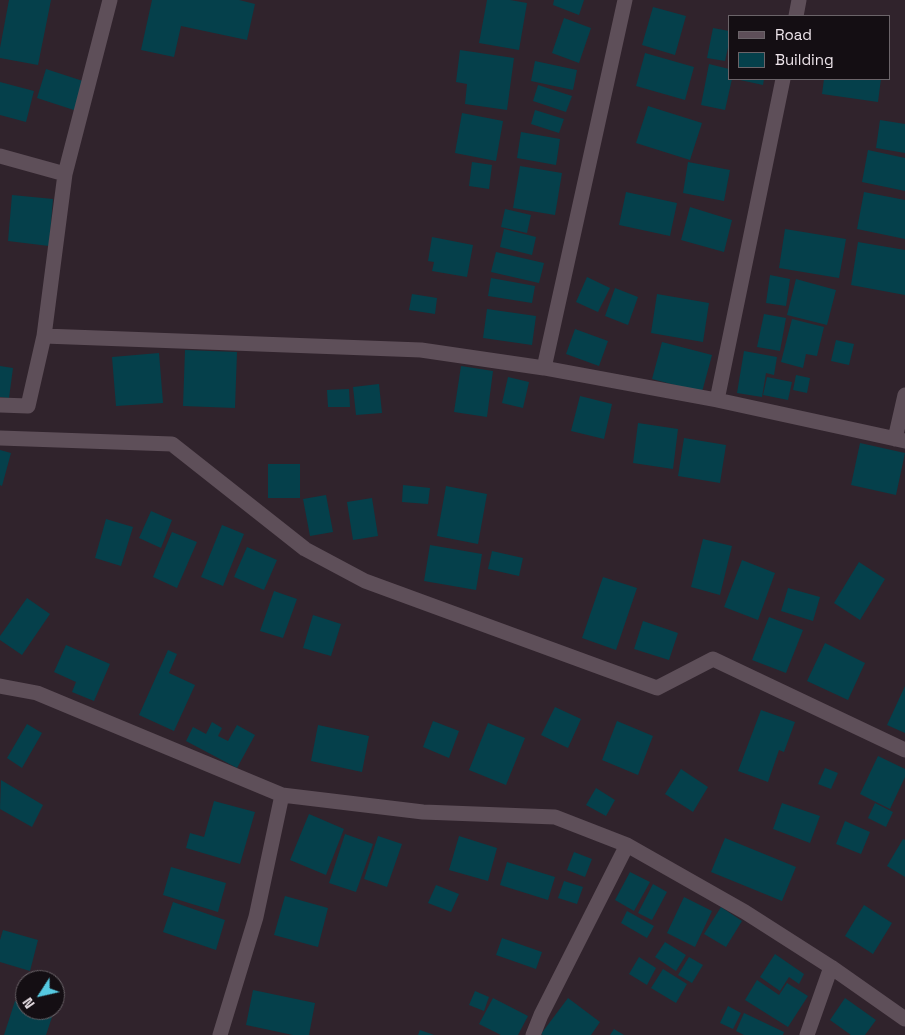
<!DOCTYPE html>
<html>
<head>
<meta charset="utf-8">
<style>
  body { margin:0 }
  #map { position:relative; width:905px; height:1035px; overflow:hidden; background:#30232c; font-family:"Space Grotesk",sans-serif }
  canvas { display:block }
  .legend { position:absolute; left:728px; top:15px; width:162px; height:65px; box-sizing:border-box; background:#140e13; border:1px solid #6b6469; margin:0; padding:6px 9px; list-style:none; font-size:15px; color:#eee5eb }
  .legend li { display:flex; align-items:center; gap:10px; height:25px }
  .legend b { width:25px; border:1px solid #6b6469 }
  .north { position:absolute; left:15px; top:970px; width:50px; height:50px; box-sizing:border-box; background:#140e13; border:1px solid #6b6469; border-radius:50%; rotate:235deg; font-size:14px; font-weight:700; line-height:20px; text-align:center; color:#eee5eb }
  .north::after { content:''; display:block; margin:auto; width:18px; height:22px; background:#56c9e1; clip-path:polygon(50% 0,100% 100%,50% 72%,0 100%) }
</style>
</head>
<body>
<div id="map">
<canvas width="905" height="1035"></canvas>
<ul class="legend">
<li><b style="height:6px;background:#5e4f59"></b>Road</li>
<li><b style="height:14px;background:#05404b"></b>Building</li>
</ul>
<div class="north">N</div>
</div>
<script>
const ctx = document.querySelector('canvas').getContext('2d');
ctx.lineJoin = 'round';
function fill(path, color) { ctx.fillStyle = color; ctx.fill(path, 'evenodd'); }
const shape = rows => new Path2D(rows.map(r => 'M' + r).join(''));
function trace(path, color, width, dash) { ctx.strokeStyle = color; ctx.lineWidth = width; ctx.lineCap = dash ? 'butt' : 'round'; ctx.setLineDash(dash || []); ctx.stroke(path); }
fill(shape([
  [9,0,51,0,38,65,0,58,0,48],
  [152,0,239,0,255,4,247,40,181,26,174,57,141,50],
  [487,0,510,0,527,3,519,50,479,43],
  [554,0,584,0,579,15,553,5],
  [653,7,686,16,675,55,642,45],
  [564,18,591,28,579,63,552,53],
  [713,28,729,31,729,43,725,61,707,58],
  [460,50,514,58,507,110,465,104,467,84,456,82],
  [645,53,694,67,685,100,636,86],
  [535,61,577,70,573,90,531,81],
  [709,64,729,69,729,79,732,79,725,110,701,105],
  [46,69,86,82,77,111,37,98],
  [740,79,764,79,763,85,740,80],
  [824,79,881,79,878,102,822,94],
  [0,82,34,91,26,122,0,115],
  [538,85,572,96,566,112,533,101],
  [648,106,702,123,690,160,636,143],
  [535,110,564,119,559,133,531,124],
  [462,113,503,121,496,161,455,153],
  [880,120,905,124,905,153,876,148],
  [521,132,560,139,556,165,517,158],
  [868,150,905,158,905,191,862,182],
  [472,162,492,165,489,189,469,186],
  [688,162,730,170,724,201,683,193],
  [520,166,562,173,555,215,513,208],
  [626,192,677,203,670,236,619,225],
  [864,192,905,200,905,239,857,229],
  [12,195,53,199,49,246,8,241],
  [690,207,732,220,724,252,681,240],
  [505,209,531,215,527,233,501,227],
  [504,229,536,237,532,255,500,247],
  [785,229,846,239,839,278,779,268],
  [432,237,473,245,467,277,432,271,434,262,428,261],
  [858,242,905,250,905,295,851,285],
  [496,252,544,263,539,283,491,272],
  [770,275,790,279,786,306,766,303],
  [587,277,610,288,598,312,576,302],
  [491,278,535,286,532,303,488,296],
  [796,279,836,290,827,325,787,315],
  [615,288,638,297,628,325,605,316],
  [412,294,437,298,435,314,409,310],
  [657,294,709,303,703,342,651,333],
  [487,309,536,316,532,345,483,338],
  [764,314,786,318,780,351,757,347],
  [792,319,824,327,817,356,806,354,803,368,781,362],
  [575,329,608,341,599,366,566,354],
  [836,340,854,344,849,365,831,361],
  [662,342,712,355,702,392,652,379],
  [185,350,237,352,235,408,183,406],
  [744,351,777,357,774,375,766,373,762,397,737,393],
  [159,353,163,403,116,406,112,357],
  [0,366,13,368,9,398,0,397],
  [461,366,493,371,487,417,454,412],
  [796,375,810,378,807,393,793,390],
  [508,377,529,382,523,408,502,403],
  [767,377,792,382,788,400,763,395],
  [379,384,382,413,356,415,353,387],
  [349,389,350,407,328,407,327,390],
  [580,396,612,404,604,439,571,431],
  [638,423,678,429,673,469,633,463],
  [684,438,726,445,720,483,678,476],
  [860,443,905,453,896,495,851,485],
  [0,450,11,453,2,486,0,485],
  [268,464,300,464,300,498,268,498],
  [403,485,430,488,428,504,402,502],
  [446,486,487,494,478,544,437,536],
  [326,495,333,532,310,536,303,499],
  [372,498,378,536,353,540,347,502],
  [151,511,172,520,161,548,139,538],
  [106,519,133,527,121,566,95,558],
  [222,525,244,534,223,586,201,577],
  [172,532,197,542,177,588,153,577],
  [703,539,732,546,720,595,691,587],
  [430,545,482,554,476,590,424,581],
  [247,547,277,560,264,590,234,577],
  [492,551,523,558,519,576,488,569],
  [742,560,775,573,758,620,724,607],
  [859,562,885,579,860,620,834,603],
  [603,577,637,588,616,650,582,638],
  [788,588,820,597,813,621,781,611],
  [274,591,297,599,283,638,260,631],
  [27,598,50,614,22,655,0,640,0,636],
  [313,615,341,624,331,656,303,648],
  [769,617,803,630,786,673,752,660],
  [643,621,678,633,669,660,634,649],
  [825,643,865,663,848,700,807,681],
  [66,645,110,664,94,701,72,692,76,682,54,672],
  [168,650,177,654,169,673,195,685,174,731,139,715],
  [905,686,905,733,887,725],
  [555,707,581,719,568,748,541,735],
  [761,710,795,722,784,752,779,750,768,782,738,771],
  [433,721,459,731,449,758,423,747],
  [617,721,653,736,638,775,602,760],
  [212,722,222,728,218,736,228,741,237,725,255,735,237,768,186,741,193,727,206,734],
  [488,723,525,738,506,785,469,770],
  [27,724,42,733,22,768,7,758],
  [318,725,369,736,362,772,311,761],
  [878,756,905,769,905,777,890,809,860,794],
  [825,768,838,773,831,789,818,784],
  [681,769,708,787,693,812,665,794],
  [1,780,43,805,32,827,0,809],
  [596,788,615,800,606,816,586,805],
  [214,801,255,812,240,864,186,848,190,833,204,837],
  [782,803,820,816,810,843,773,829],
  [875,803,893,812,886,827,868,818],
  [309,814,344,829,326,875,290,860],
  [845,821,870,832,861,854,836,844],
  [345,834,373,844,356,892,329,883],
  [378,836,402,844,387,887,364,879],
  [459,836,497,848,488,881,449,870],
  [725,838,796,867,782,901,711,872],
  [903,839,905,840,905,877,887,866],
  [574,852,592,859,585,877,567,870],
  [507,862,555,877,548,900,500,885],
  [171,867,226,883,218,912,163,895],
  [630,872,650,882,634,911,615,900],
  [564,881,583,887,577,904,558,898],
  [653,884,667,892,652,920,638,913],
  [436,885,459,894,451,912,428,903],
  [285,896,328,908,318,947,274,935],
  [684,897,712,911,695,947,667,933],
  [173,902,225,920,216,950,163,932],
  [864,905,892,923,873,954,845,936],
  [721,907,742,921,726,947,704,934],
  [627,911,654,926,647,938,621,923],
  [3,930,38,940,30,971,0,962,0,940],
  [502,938,542,952,536,969,496,955],
  [665,942,686,955,676,971,655,957],
  [775,954,804,974,799,984,789,977,780,991,760,977],
  [639,957,656,968,647,985,629,974],
  [689,957,703,965,692,983,678,975],
  [663,969,687,984,676,1003,651,988],
  [757,980,779,995,787,983,808,996,788,1027,745,1000],
  [253,990,315,1003,309,1035,293,1035,246,1025],
  [475,991,489,997,484,1011,469,1005],
  [493,998,528,1016,518,1035,501,1035,479,1024],
  [568,998,600,1022,591,1035,543,1035,541,1034],
  [845,998,876,1020,865,1035,851,1035,830,1020],
  [15,1001,25,1004,25,1010,41,1010,53,1014,46,1035,4,1035],
  [728,1006,741,1013,733,1029,720,1023],
  [744,1013,784,1032,783,1035,744,1035,736,1031],
  [614,1029,624,1035,610,1035],
  [420,1030,434,1035,418,1035]
]), '#05404b');
trace(shape([
  [796,16,799,0],
  [0,156,65,174],
  [44,336,421,350,544,368,717,400,905,441],
  [544,368,625,0],
  [717,400,783,79],
  [0,405,28,406,44,336,65,174,110,0],
  [0,438,172,444,305,549,365,581,657,688,713,659,905,750],
  [895,439,905,395],
  [0,686,37,693,282,795,423,812,555,817,627,845,745,912,831,967,905,1019],
  [220,1035,256,917,282,795],
  [533,1035,541,1015,627,845],
  [807,1035,831,967]
]), '#5e4f59', 15);
</script>
</body>
</html>
